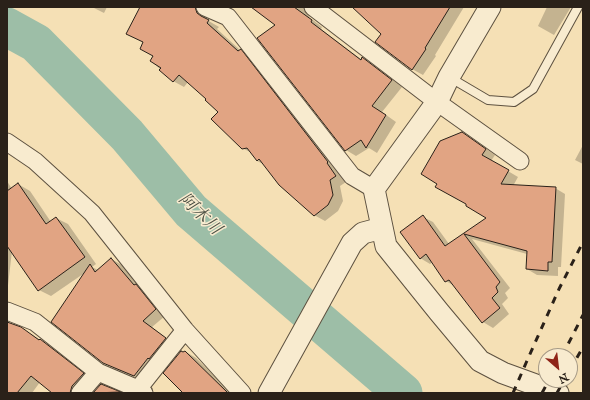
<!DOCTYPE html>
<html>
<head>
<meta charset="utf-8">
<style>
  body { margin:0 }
  #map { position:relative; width:590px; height:400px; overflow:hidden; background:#f5e0b5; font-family:"IM FELL English",serif }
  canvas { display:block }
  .frame { position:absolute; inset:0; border:8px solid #2a2119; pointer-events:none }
  .north { position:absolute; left:538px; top:348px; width:40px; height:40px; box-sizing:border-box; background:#f8ebcf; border:1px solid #a69a86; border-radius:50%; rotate:152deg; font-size:11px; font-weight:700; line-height:16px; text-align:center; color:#2a2119 }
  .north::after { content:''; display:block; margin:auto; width:14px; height:18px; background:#8f2418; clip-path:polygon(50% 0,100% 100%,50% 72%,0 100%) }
</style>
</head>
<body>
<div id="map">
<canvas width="590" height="400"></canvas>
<div class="frame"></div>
<div class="north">N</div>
</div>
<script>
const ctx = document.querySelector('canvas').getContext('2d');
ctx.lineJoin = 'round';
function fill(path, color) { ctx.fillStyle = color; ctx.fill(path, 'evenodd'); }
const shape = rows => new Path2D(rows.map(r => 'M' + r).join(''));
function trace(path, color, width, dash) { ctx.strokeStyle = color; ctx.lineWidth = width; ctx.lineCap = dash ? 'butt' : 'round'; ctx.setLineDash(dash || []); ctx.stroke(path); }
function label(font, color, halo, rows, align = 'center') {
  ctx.font = font + ' "IM FELL English","Noto Serif JP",serif'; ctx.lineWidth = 3; ctx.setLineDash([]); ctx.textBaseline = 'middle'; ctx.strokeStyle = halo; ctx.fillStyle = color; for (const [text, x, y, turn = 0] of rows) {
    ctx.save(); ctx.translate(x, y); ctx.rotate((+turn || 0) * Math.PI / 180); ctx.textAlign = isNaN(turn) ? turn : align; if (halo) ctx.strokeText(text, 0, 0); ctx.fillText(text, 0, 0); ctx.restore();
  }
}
fill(shape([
  [92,7,107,7,104,13],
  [141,7,208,7,205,14,207,20,219,27,217,29,240,50,251,57,346,182,340,186,343,201,338,211,325,221,314,215,265,165,257,161,252,153,242,148,219,112,208,99,188,82,184,87,173,81,151,61,154,56,144,43,127,34],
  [268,7,315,7,314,11,309,17,322,27,321,29,362,60,363,59,373,65,402,87,382,112,396,122,377,153,369,148,356,156,346,150,276,25],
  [354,7,464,7,435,55,436,56,423,75,412,69,382,34],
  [547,7,571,7,554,35,538,26],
  [462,133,472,139,495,155,491,161,518,177,513,186,555,188,565,194,561,267,558,267,558,276,537,275,527,269,527,254,472,239,510,288,505,293,508,298,502,304,509,314,493,328,483,322,456,287,446,281,433,262,430,264,420,258,423,217,433,222,449,244,488,217],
  [583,145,583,164,575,160],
  [7,181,12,189,18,184,30,191,51,222,56,218,68,224,96,264,92,267,98,270,111,259,122,265,141,288,146,291,165,316,152,327,175,345,144,381,115,369,104,362,86,272,51,296,39,290,12,251,7,294],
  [7,323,31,334,50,346,93,380,82,393,54,393,40,382,32,393,7,393],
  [186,352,196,358,232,393,185,393,184,353],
  [101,385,119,393,94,393]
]), '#0003');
trace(shape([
  [7,27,36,43,127,135,191,211,403,393]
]), '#9dbea7', 39);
const building = shape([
  [140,7,195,7,197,13,201,16,209,20,207,23,238,51,241,49,328,162,327,163,336,176,330,180,333,195,328,205,314,216,279,185,259,159,257,161,247,148,242,149,211,119,218,112,205,100,206,99,179,75,173,82,159,70,161,68,150,61,153,56,140,49,143,42,126,34,140,7],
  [251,7,294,7,312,20,311,22,361,60,362,57,392,80,372,106,386,115,366,148,361,140,345,151,257,38,275,25,251,7],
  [352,7,450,7,425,48,426,49,412,70,375,42,381,34,352,7],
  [462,132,486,149,482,155,509,170,501,184,556,187,552,262,548,262,548,271,526,269,527,251,464,234,500,282,496,287,498,292,492,298,500,308,482,323,449,280,445,282,426,254,420,259,400,232,423,215,445,246,486,218,466,206,466,204,435,187,437,184,421,174,440,141,462,132],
  [18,183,46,224,56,217,85,257,38,291,7,246,7,191,18,183],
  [111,258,134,285,136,284,156,309,143,321,166,338,149,359,148,358,134,376,103,363,51,322,90,264,95,272,111,258],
  [7,322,21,327,39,340,40,339,84,373,72,386,70,393,52,393,31,376,17,393,7,393,7,322],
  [181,351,183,352,185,351,228,393,183,393,163,373,181,351],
  [101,384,121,392,93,393,101,384]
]);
fill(building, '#e1a483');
trace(building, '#2a2119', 1);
const service = shape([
  [449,77,488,100,514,102,533,89,578,7]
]);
const minor = shape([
  [205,7,228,17,352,176,374,189],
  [313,7,437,102,520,161],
  [7,142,35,161,92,213,185,330,242,393],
  [7,311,35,322,98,372,138,389,144,393],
  [138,389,185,330],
  [80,393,98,372]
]);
const tertiary = shape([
  [490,7,449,77,437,102,374,189,386,246,439,312,480,361,503,373,558,393],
  [269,393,352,243,363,233,382,228]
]);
trace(service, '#5d5140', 10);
trace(minor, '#5d5140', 19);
trace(tertiary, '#5d5140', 23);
trace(service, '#f8ebcf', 8);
trace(minor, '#f8ebcf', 17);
trace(tertiary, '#f8ebcf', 21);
trace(shape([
  [562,356,583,315],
  [570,370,583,347],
  [513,393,526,363,559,289,583,242],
  [542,393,549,380],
  [557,393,564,380]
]), '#2a2119', 3, [7, 7]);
label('italic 17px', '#4c5044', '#f8ebcf', [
  ["阿木川",199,215,44]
]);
</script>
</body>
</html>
